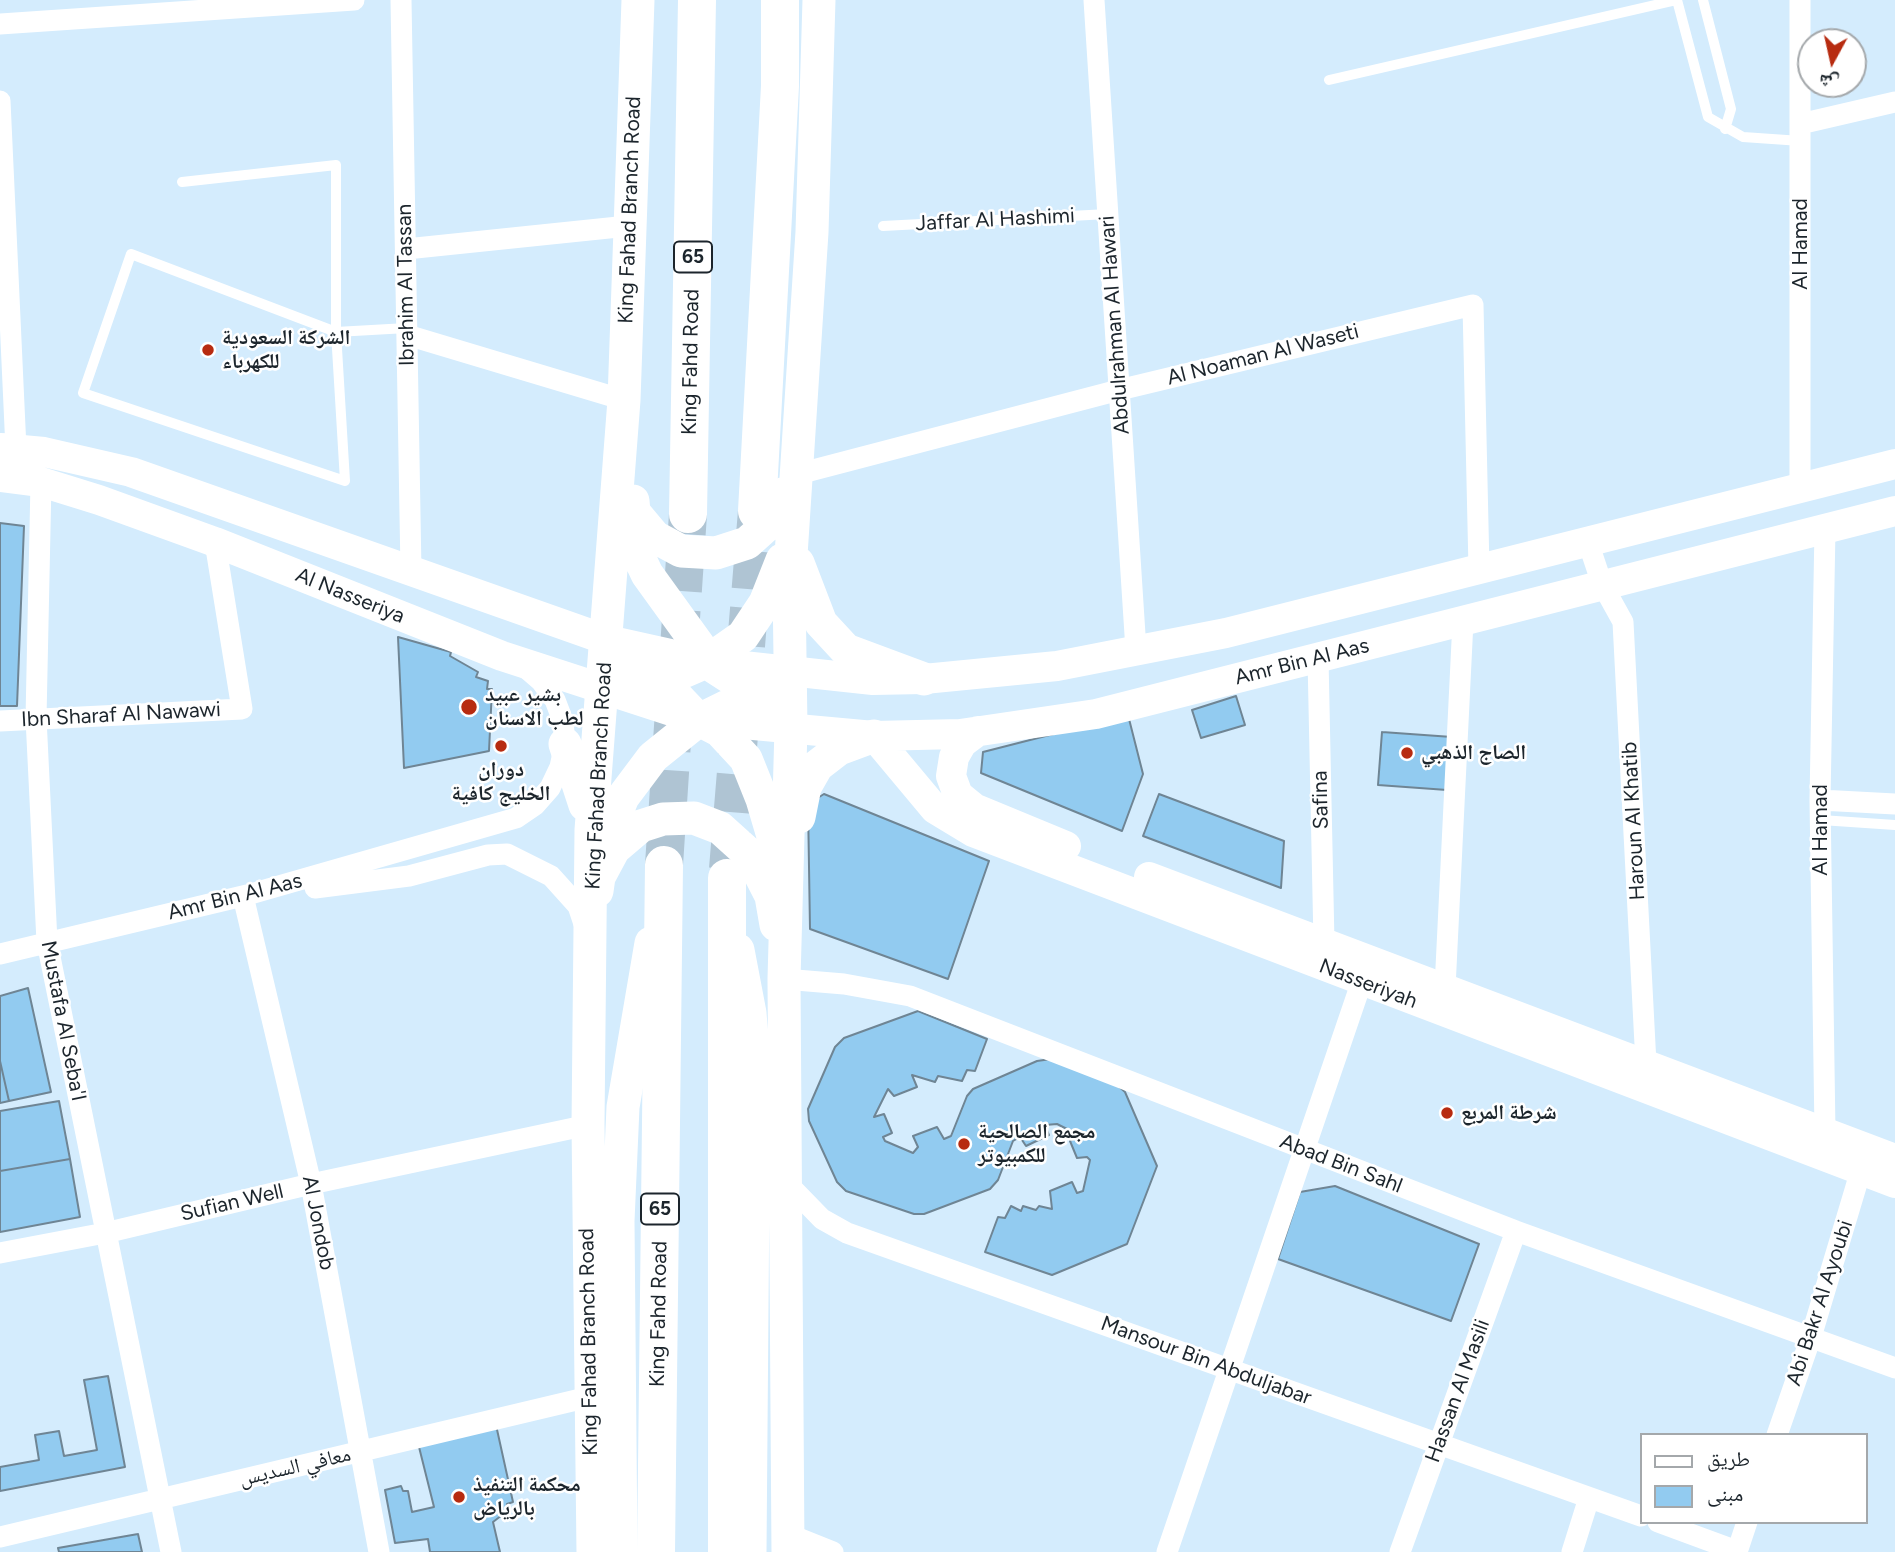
<!DOCTYPE html>
<html>
<head>
<meta charset="utf-8">
<style>
  body { margin:0 }
  #map { position:relative; width:1895px; height:1552px; overflow:hidden; background:#d4ecfd; font-family:Figtree,"Noto Naskh Arabic",sans-serif }
  canvas { display:block }
  .legend { position:absolute; left:1640px; top:1433px; width:228px; height:91px; box-sizing:border-box; background:#fff; border:2px solid #a4a8ab; margin:0; padding:9px 12px; list-style:none; font-size:21px; color:#1c252c }
  .legend li { display:flex; align-items:center; gap:14px; height:35px }
  .legend b { width:35px; border:2px solid #a4a8ab }
  .north { position:absolute; left:1797px; top:28px; width:70px; height:70px; box-sizing:border-box; background:#fff; border:2px solid #a4a8ab; border-radius:50%; rotate:188deg; font-size:19px; font-weight:700; line-height:28px; text-align:center; color:#1c252c }
  .north::after { content:''; display:block; margin:auto; width:24px; height:32px; background:#b72b10; clip-path:polygon(50% 0,100% 100%,50% 72%,0 100%) }
</style>
</head>
<body>
<div id="map">
<canvas width="1895" height="1552"></canvas>
<ul class="legend">
<li><b style="height:9px;background:#fff"></b>طريق</li>
<li><b style="height:19px;background:#92cbf0"></b>مبنى</li>
</ul>
<div class="north">ش</div>
</div>
<script>
const ctx = document.querySelector('canvas').getContext('2d');
ctx.lineJoin = 'round';
function fill(path, color) { ctx.fillStyle = color; ctx.fill(path, 'evenodd'); }
const shape = rows => new Path2D(rows.map(r => 'M' + r).join(''));
function trace(path, color, width, dash) { ctx.strokeStyle = color; ctx.lineWidth = width; ctx.lineCap = dash ? 'butt' : 'round'; ctx.setLineDash(dash || []); ctx.stroke(path); }
function label(font, color, halo, rows, align = 'center') {
  ctx.font = font + ' Figtree,"Noto Naskh Arabic",sans-serif'; ctx.lineWidth = 5; ctx.setLineDash([]); ctx.textBaseline = 'middle'; ctx.strokeStyle = halo; ctx.fillStyle = color; for (const [text, x, y, turn = 0] of rows) {
    ctx.save(); ctx.translate(x, y); ctx.rotate((+turn || 0) * Math.PI / 180); ctx.textAlign = isNaN(turn) ? turn : align; if (halo) ctx.strokeText(text, 0, 0); ctx.fillText(text, 0, 0); ctx.restore();
  }
}
const building = shape([
  [0,523,24,526,17,706,0,706,0,523],
  [398,637,451,652,450,656,478,672,476,677,488,681,487,689,492,689,489,751,404,768,398,637],
  [1236,696,1245,725,1201,738,1192,710,1236,696],
  [1128,715,1143,774,1122,831,981,773,983,752,1128,715],
  [1382,732,1452,737,1447,790,1378,785,1382,732],
  [824,794,989,861,948,979,810,929,808,804,824,794],
  [1159,794,1284,841,1281,888,1143,836,1159,794],
  [28,988,51,1092,9,1101,0,1061,0,996,28,988],
  [918,1011,987,1039,975,1071,967,1070,962,1081,938,1076,935,1082,912,1075,917,1087,894,1096,888,1089,874,1117,884,1114,892,1133,883,1137,885,1141,913,1153,918,1147,913,1136,937,1127,944,1139,951,1136,967,1096,973,1089,1037,1061,1051,1059,1115,1083,1125,1092,1157,1166,1127,1244,1052,1275,985,1252,998,1217,1005,1218,1011,1206,1021,1211,1023,1206,1036,1210,1039,1206,1052,1209,1050,1191,1072,1182,1077,1193,1083,1191,1090,1160,1087,1157,1077,1158,1070,1141,1079,1135,1057,1124,1045,1125,1049,1135,1026,1146,1020,1137,1013,1141,998,1180,990,1189,924,1214,914,1214,846,1191,837,1182,809,1121,808,1109,835,1047,844,1038,918,1011],
  [0,1061,9,1101,0,1103,0,1061],
  [59,1101,70,1159,0,1171,0,1111,59,1101],
  [70,1159,80,1217,0,1232,0,1171,70,1159],
  [1335,1186,1479,1244,1451,1321,1278,1259,1300,1192,1335,1186],
  [108,1376,125,1467,0,1491,0,1467,39,1460,35,1435,59,1431,64,1456,97,1450,84,1380,108,1376],
  [496,1425,513,1502,507,1504,506,1512,493,1522,500,1552,430,1552,428,1539,395,1543,385,1490,401,1486,403,1491,408,1491,412,1512,434,1507,418,1443,496,1425],
  [138,1534,142,1552,59,1552,58,1548,138,1534]
]);
fill(building, '#92cbf0');
trace(building, '#6f8594', 2);
trace(shape([
  [746,646,757,511],
  [679,648,688,514],
  [664,865,674,711],
  [728,869,740,723]
]), '#afc4d3', 38, [38, 19]);
trace(shape([
  [1677,0,1708,117,1743,137,1801,141],
  [1703,0,1731,109,1725,129],
  [1329,80,1677,0],
  [182,182,336,165,336,332,407,328],
  [883,226,1108,214],
  [131,254,336,332,345,481,83,393,131,254],
  [1821,820,1895,825]
]), '#fff', 10);
trace(shape([
  [401,0,411,571],
  [1094,0,1136,650],
  [1800,0,1800,488],
  [0,24,354,0],
  [0,101,16,449,4,444],
  [1800,124,1895,102],
  [406,249,628,226],
  [407,335,624,400],
  [798,474,1119,390,1473,305,1479,569],
  [41,482,36,718,47,942,171,1552],
  [1825,529,1820,800,1825,1132],
  [1588,542,1602,584,1623,622,1646,1064],
  [1318,658,1324,943],
  [0,721,242,709,215,542],
  [1820,800,1895,804],
  [315,888,409,876,488,855,507,854,551,876,578,906,585,927],
  [243,896,311,1184,379,1552],
  [0,954,247,895,516,818,535,805,550,788,560,767,565,744,563,721,555,700,541,681,526,668],
  [784,979,844,984,910,996,1516,1231,1895,1368],
  [1445,988,1463,621],
  [786,1182,822,1219,847,1233,1641,1516],
  [0,1253,105,1233,311,1184,588,1125],
  [1777,1435,1811,1337,1861,1170],
  [1658,1522,1737,1551],
  [788,1534,833,1552],
  [0,1537,589,1397],
  [1167,1552,1366,969],
  [1400,1552,1516,1231],
  [1572,1552,1589,1498],
  [1737,1552,1747,1522]
]), '#fff', 21);
trace(shape([
  [0,448,44,452,131,472,607,640,706,662,873,680,924,679,1057,666,1226,633,1895,464],
  [0,477,41,482,99,500,215,542,502,656,699,720,874,736,960,734,1096,714,1895,511],
  [978,731,962,743,954,757,951,776,958,795,974,808,1066,846],
  [874,736,935,809,973,832,1895,1183],
  [1149,877,1895,1159]
]), '#fff', 30);
trace(shape([
  [633,501,634,512,655,537,681,551,716,553,747,543,777,516,785,493],
  [623,508,624,525,647,574,699,646,706,662,740,684,791,728],
  [798,563,821,623,846,650,924,679],
  [607,640,662,681,699,720,720,731,746,759,762,799,778,853],
  [603,689,662,681,706,662,743,636,765,603,782,560],
  [565,744,585,805],
  [799,817,805,787,817,766,839,749,874,736],
  [598,858,623,797,653,757,699,720,770,685],
  [597,891,599,877,614,849,641,826,663,819,694,818,720,828,750,855,771,896,776,925],
  [738,950,750,1013,754,1064,750,1552],
  [593,1552,588,1125,591,830,624,400,638,0],
  [621,1552,618,1221,623,1107,651,943],
  [788,1552,784,979,791,728,789,586,812,232,819,0]
]), '#fff', 33);
trace(shape([
  [757,511,780,86,780,0],
  [688,514,697,0],
  [656,1552,664,865],
  [727,1552,727,878]
]), '#fff', 38);
for (const [x, y, r, color] of [
  [208,350,7,"#b72b10"],
  [469,707,9,"#b72b10"],
  [501,746,7,"#b72b10"],
  [1407,753,7,"#b72b10"],
  [1447,1113,7,"#b72b10"],
  [964,1144,7,"#b72b10"],
  [459,1497,7,"#b72b10"]
]) { const dot = new Path2D(); dot.arc(x, y, r, 0, 2 * Math.PI); ctx.fillStyle = color; ctx.fill(dot); trace(dot, '#fff', 2.5); }
for (const [x, y, w] of [
  [693,257,38],
  [660,1209,38]
]) { const box = new Path2D(); box.roundRect(x - w / 2, y - 15.5, w, 31, 5); ctx.fillStyle = '#fff'; ctx.fill(box); trace(box, '#1c252c', 2); }
label('bold 19px', '#1c252c', null, [
  ["65",693,257],
  ["65",660,1209]
]);
label('21px', '#1c252c', '#fff', [
  ["King Fahad Branch Road",630,210,-88],
  ["Jaffar Al Hashimi",995,220,-3],
  ["Al Hamad",1801,244,-90],
  ["Ibrahim Al Tassan",406,285,-91],
  ["Abdulrahman Al Hawari",1115,325,-94],
  ["Al Noaman Al Waseti",1263,355,-14],
  ["King Fahd Road",691,362,-89],
  ["Al Nasseriya",350,596,22],
  ["Amr Bin Al Aas",1302,662,-14],
  ["Ibn Sharaf Al Nawawi",121,715,-3],
  ["King Fahad Branch Road",599,776,-87],
  ["Safina",1321,800,-91],
  ["Haroun Al Khatib",1634,821,-93],
  ["Al Hamad",1821,830,-90],
  ["Amr Bin Al Aas",235,897,-14],
  ["Nasseriyah",1368,984,21],
  ["Mustafa Al Seba'I",63,1021,79],
  ["Abad Bin Sahl",1341,1164,21],
  ["Sufian Well",232,1203,-13],
  ["Al Jondob",318,1223,79],
  ["Abi Bakr Al Ayoubi",1820,1303,-72],
  ["King Fahd Road",659,1314,-89],
  ["King Fahad Branch Road",589,1342,-91],
  ["Mansour Bin Abduljabar",1206,1361,20],
  ["Hassan Al Masili",1458,1391,-70],
  ["معافي السديس",295,1467,-13]
]);
label('bold 21px', '#1c252c', '#fff', [
  ["الشركة السعودية",222,338],
  ["للكهرباء",222,362],
  ["بشير عبيد",485,695],
  ["لطب الاسنان",485,719],
  ["الصاج الذهبي",1421,753],
  ["دوران",501,770,"center"],
  ["الخليج كافية",501,794,"center"],
  ["شرطة المربع",1461,1113],
  ["مجمع الصالحية",978,1132],
  ["للكمبيوتر",978,1156],
  ["محكمة التنفيذ",473,1485],
  ["بالرياض",473,1509]
], 'left');
</script>
</body>
</html>
